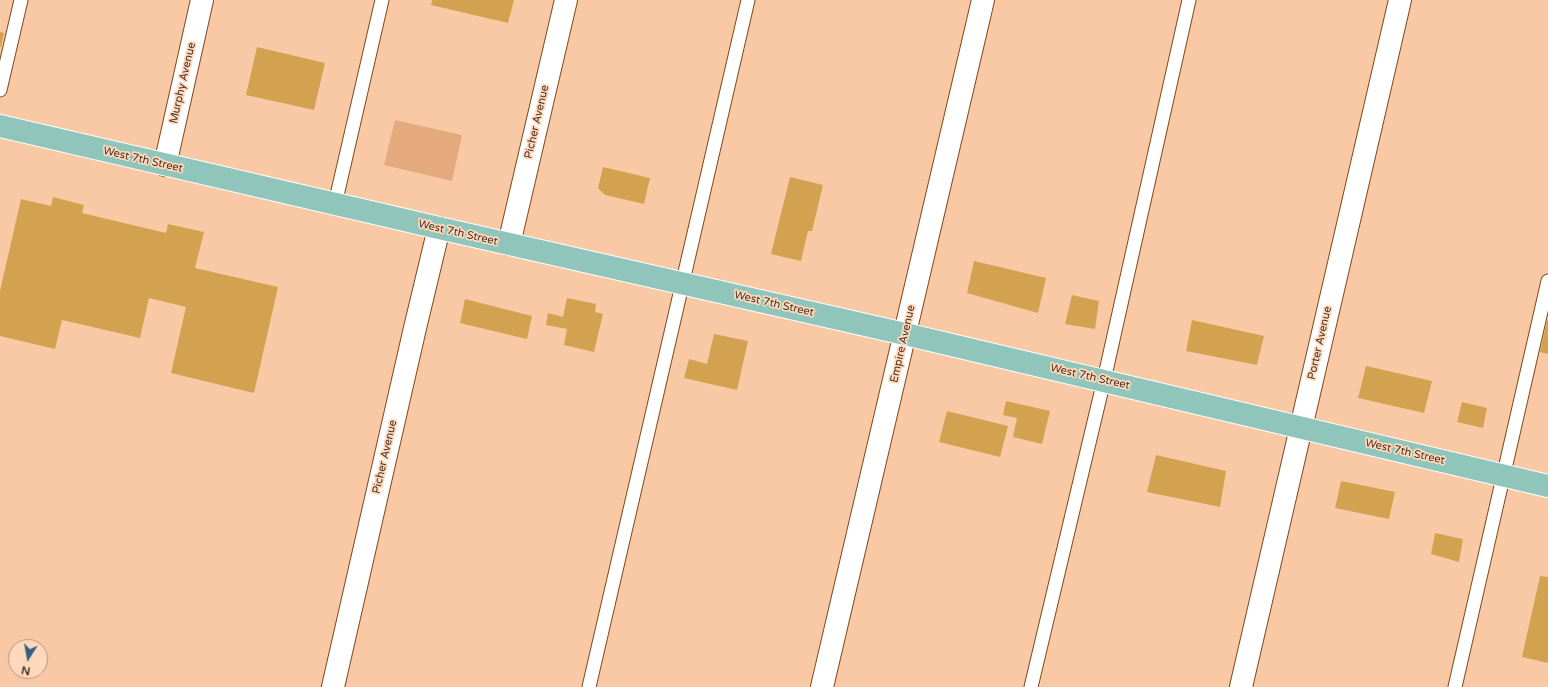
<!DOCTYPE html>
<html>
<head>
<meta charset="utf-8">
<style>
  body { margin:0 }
  #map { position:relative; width:1548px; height:687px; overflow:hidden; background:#f9c9a5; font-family:"Varela Round",sans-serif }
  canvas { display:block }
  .north { position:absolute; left:8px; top:639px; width:40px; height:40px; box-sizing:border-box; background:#fed9be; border:1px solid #b6967e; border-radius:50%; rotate:191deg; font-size:11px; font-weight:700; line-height:16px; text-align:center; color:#49311f }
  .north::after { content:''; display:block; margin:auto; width:14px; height:18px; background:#316280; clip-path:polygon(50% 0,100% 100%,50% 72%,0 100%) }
</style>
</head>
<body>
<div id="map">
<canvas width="1548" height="687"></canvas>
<div class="north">N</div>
</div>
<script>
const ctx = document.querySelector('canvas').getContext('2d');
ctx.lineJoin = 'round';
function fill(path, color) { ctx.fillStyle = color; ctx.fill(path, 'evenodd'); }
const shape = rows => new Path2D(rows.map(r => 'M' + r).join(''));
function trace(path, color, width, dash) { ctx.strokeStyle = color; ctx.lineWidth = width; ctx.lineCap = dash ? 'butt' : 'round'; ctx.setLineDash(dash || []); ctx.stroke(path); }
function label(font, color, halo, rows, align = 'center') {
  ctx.font = font + ' "Varela Round",sans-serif'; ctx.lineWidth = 3.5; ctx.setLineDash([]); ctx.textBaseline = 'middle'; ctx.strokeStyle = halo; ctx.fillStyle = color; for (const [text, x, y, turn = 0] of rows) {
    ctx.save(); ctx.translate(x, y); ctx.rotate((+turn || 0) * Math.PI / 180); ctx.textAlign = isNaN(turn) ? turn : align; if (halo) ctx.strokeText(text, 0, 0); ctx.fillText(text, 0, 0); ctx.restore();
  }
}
fill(shape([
  [395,120,462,135,452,181,384,165]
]), '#e4aa7e');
fill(shape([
  [432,0,514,0,508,23,431,5],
  [0,32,4,33,1,47,0,47],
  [257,47,325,63,314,110,246,95],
  [603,167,650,178,644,204,605,195,598,188],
  [790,177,823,185,812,231,808,231,801,261,771,254],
  [53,197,84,205,82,213,166,233,168,224,204,232,195,268,278,287,254,393,171,373,186,307,149,298,140,338,62,320,55,349,0,336,0,291,21,199,51,206],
  [974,261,1046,278,1038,313,967,293],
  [1072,295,1099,301,1095,329,1065,324],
  [567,298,596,304,595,312,603,314,594,352,564,345,567,329,546,325,548,313,563,317],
  [465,299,532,316,527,339,460,323],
  [1192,320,1264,336,1257,365,1186,351],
  [1547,320,1548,320,1548,354,1540,352],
  [714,334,748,341,737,390,684,378,689,359,707,364],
  [1366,366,1432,381,1424,413,1358,398],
  [1006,401,1050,411,1042,444,1013,437,1017,418,1003,415],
  [1462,402,1487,408,1483,428,1457,422],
  [947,411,1008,426,1000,457,939,442],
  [1156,455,1226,471,1220,507,1147,492],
  [1341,481,1395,492,1389,519,1335,508],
  [1435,533,1463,539,1459,562,1431,554],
  [1540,576,1548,577,1548,663,1522,657]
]), '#d3a250');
const lane = shape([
  [0,90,21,0],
  [335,204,382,0],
  [589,687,748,0],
  [1031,687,1104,380,1189,0],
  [1455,687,1548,281]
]);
const street = shape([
  [165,165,202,0],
  [509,244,566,0],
  [333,687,415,328,439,228],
  [822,687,983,0],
  [1241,687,1400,0]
]);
const primary = shape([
  [0,126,439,228,905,334,1548,486]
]);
trace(lane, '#7d491d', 15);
trace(street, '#7d491d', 24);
trace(primary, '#fff', 24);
trace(lane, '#fff', 13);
trace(street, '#fff', 22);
trace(primary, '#8fc5ba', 22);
label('11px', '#49311f', '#fed9be', [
  ["Murphy Avenue",183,83,-77],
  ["Picher Avenue",537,122,-77],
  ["West 7th Street",143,160,13],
  ["West 7th Street",458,233,13],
  ["West 7th Street",774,304,13],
  ["Porter Avenue",1320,343,-77],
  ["Empire Avenue",903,344,-77],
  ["West 7th Street",1090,377,13],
  ["West 7th Street",1405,452,13],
  ["Picher Avenue",385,457,-77]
]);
</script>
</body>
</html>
